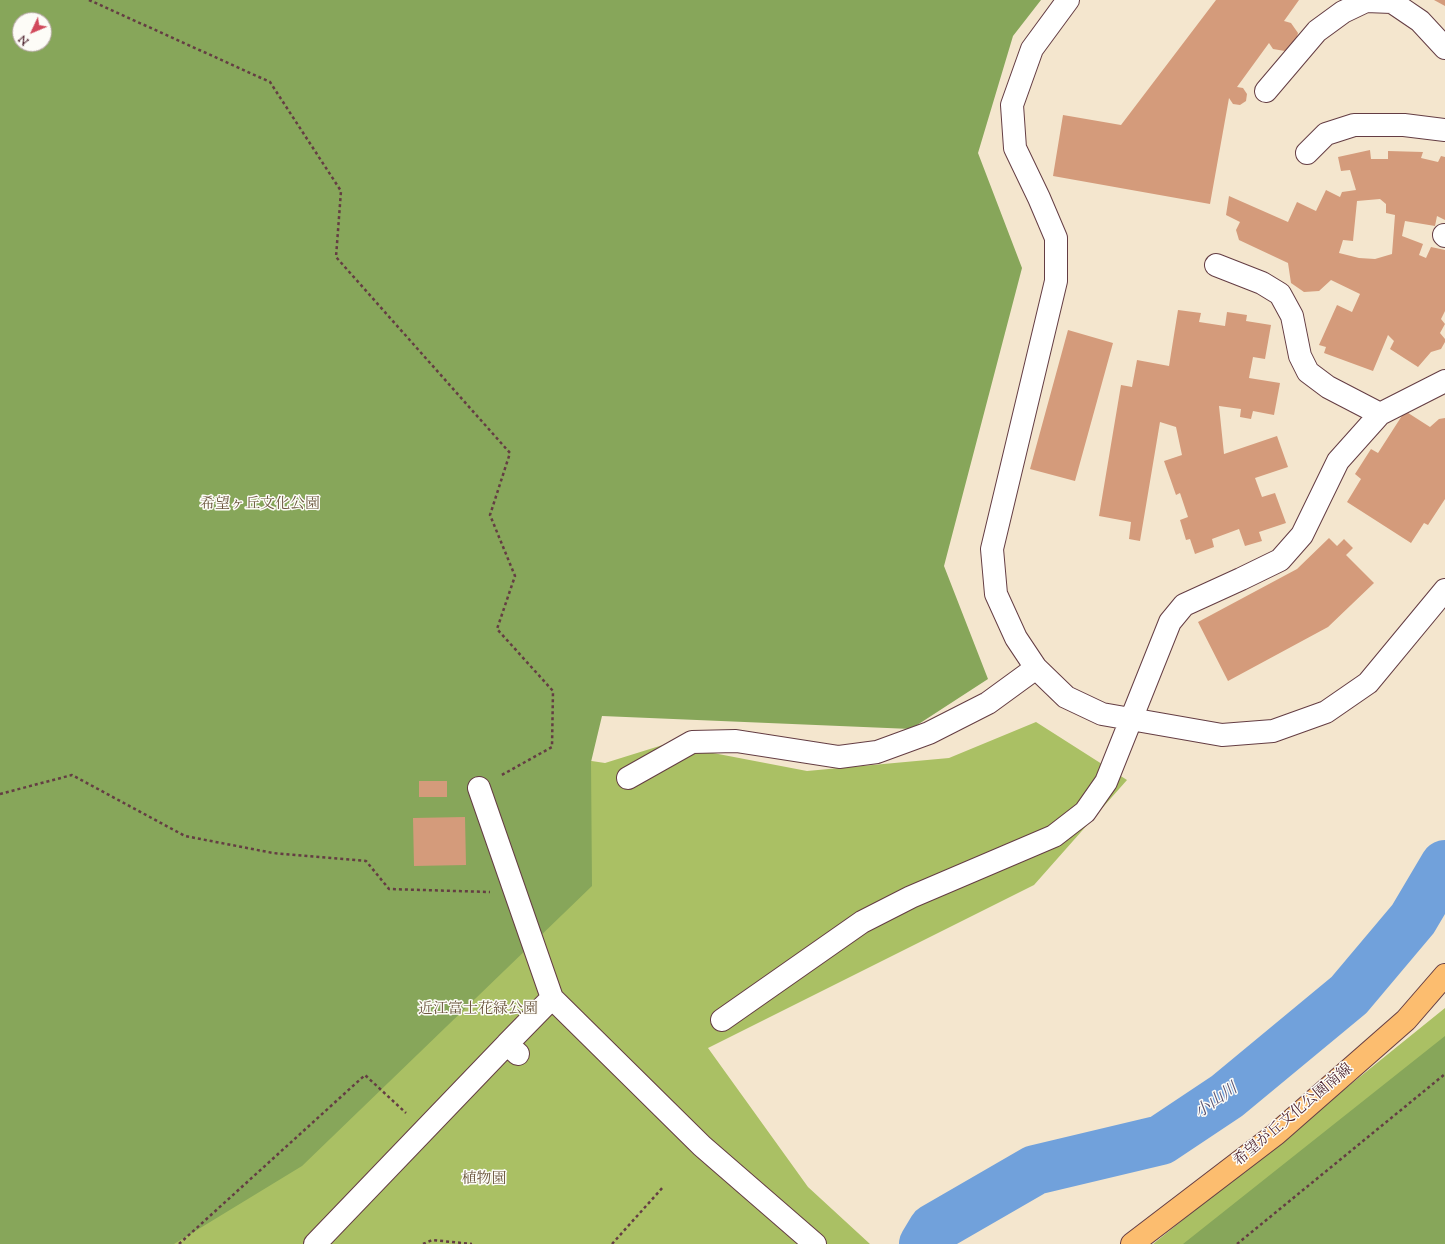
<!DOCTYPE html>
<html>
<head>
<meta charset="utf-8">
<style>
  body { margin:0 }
  #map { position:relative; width:1445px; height:1244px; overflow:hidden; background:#f4e6ce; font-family:"Sorts Mill Goudy",serif }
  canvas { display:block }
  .north { position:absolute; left:12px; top:12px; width:40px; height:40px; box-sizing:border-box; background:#fdfcf7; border:1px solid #b5a4a5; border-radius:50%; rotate:226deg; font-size:11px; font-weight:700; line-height:16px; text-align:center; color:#4a1f2b }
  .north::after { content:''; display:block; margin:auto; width:14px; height:18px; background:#d1495b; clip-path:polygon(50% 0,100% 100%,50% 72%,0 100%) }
</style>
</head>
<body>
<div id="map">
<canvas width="1445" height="1244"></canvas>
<div class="north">N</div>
</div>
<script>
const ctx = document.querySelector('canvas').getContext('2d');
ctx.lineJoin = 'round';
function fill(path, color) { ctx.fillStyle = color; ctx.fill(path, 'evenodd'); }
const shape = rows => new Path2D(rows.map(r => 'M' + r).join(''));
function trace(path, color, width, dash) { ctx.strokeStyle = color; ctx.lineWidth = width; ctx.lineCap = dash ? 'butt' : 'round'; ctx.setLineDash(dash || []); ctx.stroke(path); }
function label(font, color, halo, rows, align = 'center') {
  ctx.font = font + ' "Sorts Mill Goudy","Noto Serif JP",serif'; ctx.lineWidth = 3; ctx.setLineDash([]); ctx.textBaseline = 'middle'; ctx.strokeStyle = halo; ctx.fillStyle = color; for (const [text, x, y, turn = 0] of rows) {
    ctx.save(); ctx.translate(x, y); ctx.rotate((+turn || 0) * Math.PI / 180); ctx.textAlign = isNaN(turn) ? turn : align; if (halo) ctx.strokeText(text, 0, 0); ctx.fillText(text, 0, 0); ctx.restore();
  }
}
fill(shape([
  [1036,722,1127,780,1034,885,708,1048,808,1187,870,1244,0,1244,424,736,605,763,666,744,807,771,949,758],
  [1445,1008,1445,1244,1153,1244]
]), '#aac064');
fill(shape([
  [0,0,1041,0,1013,36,978,153,1022,268,944,566,988,679,911,729,602,716,591,762,592,886,302,1166,174,1244,0,1244],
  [20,20,44,20,44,44,20,44],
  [1445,1036,1445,1244,1183,1244]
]), '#87a65a');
trace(shape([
  [924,1244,933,1229,1035,1170,1161,1140,1227,1096,1349,995,1413,919,1445,865]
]), '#71a1db', 50);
fill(shape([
  [1216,0,1299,0,1284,21,1291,23,1298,33,1295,45,1285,51,1273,49,1269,43,1237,87,1243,88,1247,94,1246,101,1240,105,1233,104,1229,98,1210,204,1053,176,1063,115,1121,125],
  [1434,0,1445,0,1445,6],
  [1370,150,1371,159,1388,159,1388,151,1423,152,1421,158,1438,162,1441,156,1445,157,1445,220,1437,216,1435,226,1405,221,1402,236,1423,244,1419,255,1426,258,1431,247,1445,250,1445,311,1441,319,1445,324,1440,333,1445,339,1445,342,1441,349,1431,352,1418,367,1390,349,1394,341,1388,335,1373,371,1324,353,1326,347,1319,345,1337,305,1352,312,1360,294,1331,280,1319,291,1304,292,1291,283,1288,263,1239,240,1236,230,1240,222,1226,215,1229,196,1288,222,1297,202,1316,211,1326,190,1340,197,1342,192,1356,190,1350,170,1341,171,1338,157],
  [1380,199,1386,204,1386,213,1395,215,1392,254,1375,259,1359,258,1339,253,1343,240,1353,241,1357,201],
  [1178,310,1201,313,1199,322,1225,326,1227,312,1247,315,1246,321,1271,325,1265,359,1253,357,1249,378,1280,383,1274,415,1253,411,1251,419,1240,417,1241,409,1219,406,1224,454,1277,436,1288,467,1255,478,1262,497,1275,493,1286,523,1259,532,1262,541,1245,546,1239,529,1212,539,1214,547,1195,554,1190,539,1186,540,1180,520,1188,517,1180,493,1176,495,1164,461,1182,455,1176,427,1160,422,1140,541,1129,539,1131,522,1099,516,1121,385,1132,387,1137,360,1169,366],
  [1068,330,1113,343,1075,481,1030,469],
  [1405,411,1430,427,1439,419,1445,418,1445,499,1428,525,1424,523,1411,543,1347,502,1361,479,1355,474,1371,449,1378,453],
  [1329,538,1337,546,1344,539,1353,548,1346,555,1374,583,1328,627,1228,681,1198,622,1297,569],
  [419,781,447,781,447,797,419,797],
  [465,817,466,865,414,866,413,818]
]), '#d49b7b');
const minor = shape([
  [1068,0,1032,49,1012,105,1015,148,1039,198,1056,238,1056,281,992,549,996,594,1016,638,1036,668,1066,697,1102,714,1222,735,1273,731,1326,712,1368,683,1445,590],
  [1266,91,1317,31,1343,12,1366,1,1392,2,1420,21,1445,48],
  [1307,153,1326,134,1354,125,1404,125,1445,130],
  [1444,235,1445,236],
  [1216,265,1262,283,1280,294,1292,316,1300,356,1308,372,1328,387,1380,414],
  [628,778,692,742,736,741,839,757,877,752,929,733,988,703,1036,668],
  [479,788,552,998,702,1146,815,1244],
  [722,1020,862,922,911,897,1054,836,1085,812,1106,782,1170,622,1184,605,1241,579,1280,560,1302,535,1338,461,1380,414,1445,381],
  [518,1054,507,1044,552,998],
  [315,1244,507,1044]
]);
const major = shape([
  [1132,1244,1276,1134,1406,1020,1445,975]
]);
trace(minor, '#643d43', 24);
trace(major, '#643d43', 24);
trace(shape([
  [89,0,270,82,341,191,336,257,510,453,490,515,515,576,497,629,553,691,552,747,500,776],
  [0,794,72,775,185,836,273,853,366,861,389,889,490,892],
  [179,1244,365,1075,406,1113],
  [423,1244,432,1240,472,1244],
  [612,1244,664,1186],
  [1237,1244,1445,1074]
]), '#643d43', 2.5, [3, 3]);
trace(minor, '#fff', 22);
trace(major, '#fcbd6f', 22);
label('15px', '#6c573f', '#fdfcf7', [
  ["希望ヶ丘文化公園",260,505],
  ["近江富士花緑公園",478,1010],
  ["植物園",484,1180]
]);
label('15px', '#4a1f2b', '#fdfcf7', [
  ["希望が丘文化公園南線",1294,1116,-40]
]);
label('italic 16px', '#5a5371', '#fdfcf7', [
  ["小山川",1217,1102,-35]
]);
</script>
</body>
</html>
